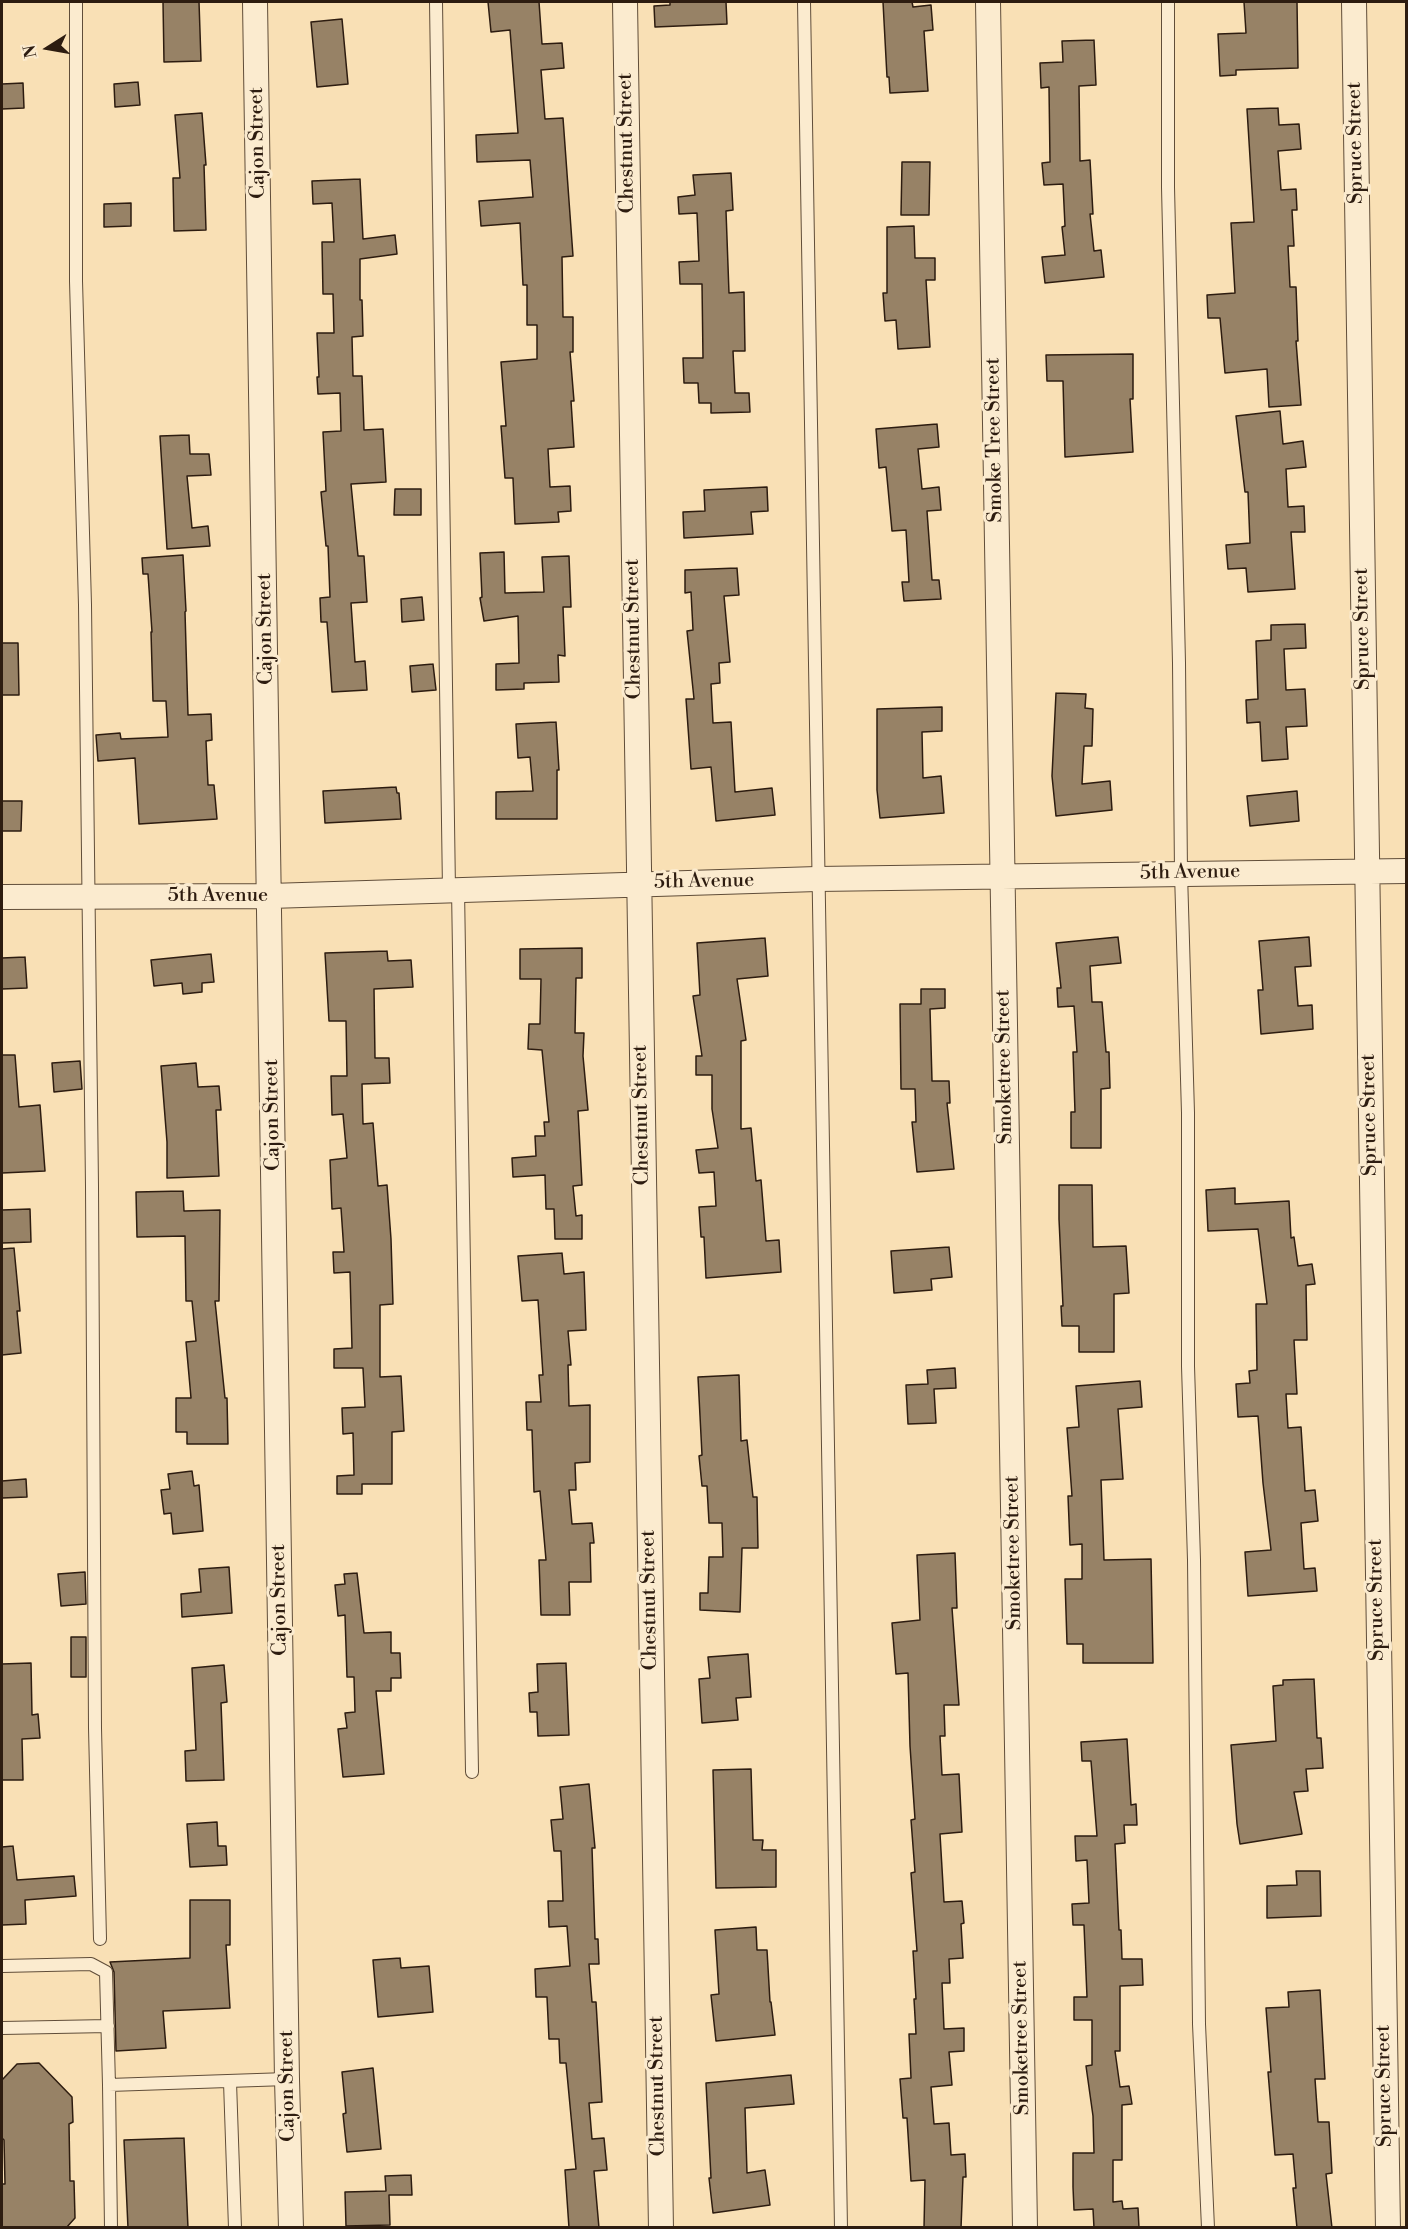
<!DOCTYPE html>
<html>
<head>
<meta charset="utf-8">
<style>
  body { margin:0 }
  #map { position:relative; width:1408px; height:2229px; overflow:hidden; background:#f9e0b5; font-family:"Libre Bodoni",serif }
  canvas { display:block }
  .frame { position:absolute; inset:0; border:3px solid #2d1c10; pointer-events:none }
  .north { position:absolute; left:18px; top:18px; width:60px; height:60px; -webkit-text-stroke:4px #fbebcf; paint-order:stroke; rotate:259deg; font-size:16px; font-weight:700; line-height:24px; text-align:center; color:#2d1c10 }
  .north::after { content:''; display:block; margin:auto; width:21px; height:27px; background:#2d1c10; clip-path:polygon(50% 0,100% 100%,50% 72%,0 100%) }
</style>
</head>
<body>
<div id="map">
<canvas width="1408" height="2229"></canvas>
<div class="frame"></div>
<div class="north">N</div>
</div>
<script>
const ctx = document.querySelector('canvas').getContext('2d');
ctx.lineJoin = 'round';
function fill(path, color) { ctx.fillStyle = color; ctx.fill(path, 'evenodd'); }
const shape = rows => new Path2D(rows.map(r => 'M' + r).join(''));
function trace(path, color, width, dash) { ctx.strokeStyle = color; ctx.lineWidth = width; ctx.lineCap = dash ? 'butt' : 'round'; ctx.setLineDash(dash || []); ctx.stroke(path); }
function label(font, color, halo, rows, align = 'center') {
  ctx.font = font + ' "Libre Bodoni",serif'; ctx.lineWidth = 6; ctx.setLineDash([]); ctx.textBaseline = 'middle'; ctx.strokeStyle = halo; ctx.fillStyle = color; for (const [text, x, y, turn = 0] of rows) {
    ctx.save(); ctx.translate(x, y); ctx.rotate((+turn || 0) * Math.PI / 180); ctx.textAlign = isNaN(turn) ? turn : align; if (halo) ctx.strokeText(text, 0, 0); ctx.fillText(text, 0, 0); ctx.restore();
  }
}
const building = shape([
  [163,2,199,2,201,61,164,62,163,2],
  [488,2,539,2,542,44,562,43,564,68,541,70,545,119,563,118,573,256,562,257,563,317,573,317,573,352,570,352,574,401,571,401,574,447,548,449,550,487,570,486,571,511,558,512,559,522,515,524,513,478,505,478,501,426,506,426,501,362,537,359,537,325,527,325,527,285,523,285,520,223,481,226,479,201,533,197,530,160,477,162,476,135,518,133,510,30,491,32,488,2],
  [670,2,726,2,727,24,655,27,654,6,670,5,670,2],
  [883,2,912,2,913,7,931,5,933,30,924,31,928,91,890,93,889,77,887,77,883,2],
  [1244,2,1297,2,1298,68,1236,70,1236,75,1220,76,1218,34,1246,33,1244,2],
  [342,19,348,84,317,87,311,22,342,19],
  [1094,40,1096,85,1079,86,1080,161,1090,160,1093,214,1090,214,1094,251,1101,250,1104,277,1045,283,1042,257,1065,255,1062,227,1065,226,1063,184,1044,185,1042,163,1050,162,1049,87,1041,88,1040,63,1063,62,1062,41,1094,40],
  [138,82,140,105,115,107,114,84,138,82],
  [23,83,24,108,2,109,2,84,23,83],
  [1278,108,1279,125,1299,124,1301,149,1278,151,1281,190,1296,189,1297,210,1292,210,1294,246,1288,246,1290,287,1296,287,1298,341,1296,341,1301,405,1269,407,1267,369,1225,373,1220,318,1208,318,1207,295,1235,293,1231,223,1254,222,1247,109,1278,108],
  [202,113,206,165,204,165,206,230,174,231,173,178,180,178,175,115,202,113],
  [902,162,930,162,929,215,901,215,902,162],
  [731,173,733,210,726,211,729,293,744,292,745,351,733,351,735,393,749,393,750,412,711,413,711,403,699,403,698,383,684,383,683,358,703,358,702,284,680,284,679,262,699,261,697,213,679,214,678,197,695,195,693,175,731,173],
  [360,179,363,239,395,235,397,254,360,259,360,300,362,300,363,336,352,337,353,376,362,376,364,430,383,429,386,482,351,484,358,556,364,556,367,602,351,603,355,662,365,661,367,690,332,692,327,622,321,622,320,598,330,597,328,546,326,546,321,492,326,491,323,432,341,431,340,393,318,394,317,377,319,377,317,333,334,333,333,294,323,294,322,242,334,242,332,203,313,204,312,181,360,179],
  [131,203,131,226,104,227,104,204,131,203],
  [914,226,915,258,935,258,935,280,926,280,930,347,898,349,896,320,885,321,883,293,887,293,887,227,914,226],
  [1133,354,1133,399,1130,399,1133,452,1065,457,1063,381,1047,381,1046,355,1133,354],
  [1280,411,1283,444,1303,441,1306,467,1286,469,1288,507,1304,506,1305,532,1291,532,1295,589,1248,592,1246,568,1228,569,1226,545,1250,543,1248,492,1245,492,1236,416,1280,411],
  [937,424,939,447,918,449,922,489,939,487,941,510,927,511,932,580,939,580,941,599,904,601,902,582,909,582,906,530,892,531,886,467,879,468,876,429,937,424],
  [189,435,190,454,209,454,211,475,187,476,192,528,208,526,210,546,167,549,160,436,189,435],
  [767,487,768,511,751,512,753,534,684,538,683,512,705,511,704,490,767,487],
  [395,489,421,489,421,515,394,515,395,489],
  [504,552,505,593,544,592,542,557,569,556,571,607,563,607,565,656,558,655,559,682,524,683,524,689,496,690,496,664,519,663,518,616,484,621,480,598,482,597,480,553,504,552],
  [183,555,186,611,185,612,188,715,211,714,212,740,206,741,208,785,214,785,217,819,139,824,135,758,98,761,96,735,120,733,121,739,168,737,166,701,153,701,151,632,152,632,148,574,143,574,142,558,183,555],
  [737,568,739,595,724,596,730,662,719,663,720,683,711,684,713,723,731,722,735,792,772,788,775,815,716,821,711,767,691,769,686,699,694,699,687,631,693,630,691,592,685,593,685,570,737,568],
  [422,597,424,620,402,622,401,599,422,597],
  [1305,624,1306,648,1284,649,1286,690,1305,689,1307,726,1286,727,1288,759,1262,761,1260,722,1247,723,1246,700,1258,699,1256,641,1271,640,1271,625,1305,624],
  [2,643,18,643,19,695,2,695,2,643],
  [433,664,436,690,412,692,410,666,433,664],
  [1056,693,1086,694,1085,708,1093,709,1092,746,1084,746,1082,784,1110,781,1112,810,1056,816,1052,776,1056,693],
  [942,707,942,731,922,732,923,778,941,776,944,813,880,818,877,790,877,709,942,707],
  [556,722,559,770,557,770,557,819,496,819,496,792,533,791,530,757,518,758,516,724,556,722],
  [396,787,397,793,399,793,401,819,325,823,323,791,396,787],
  [1297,791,1299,821,1250,826,1247,796,1297,791],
  [2,801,22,801,21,831,2,831,2,801],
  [1118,937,1121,963,1090,966,1092,1002,1102,1002,1106,1052,1109,1052,1110,1088,1101,1089,1101,1148,1071,1148,1071,1112,1075,1112,1073,1052,1077,1052,1074,1006,1058,1007,1057,988,1061,988,1056,943,1118,937],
  [1309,937,1311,966,1295,967,1298,1006,1312,1005,1313,1029,1261,1034,1258,990,1263,990,1259,941,1309,937],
  [765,938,768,976,737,979,746,1040,741,1041,741,1129,751,1128,756,1181,761,1180,766,1241,779,1240,781,1272,706,1278,704,1237,701,1237,699,1207,716,1206,714,1172,699,1173,696,1150,718,1148,712,1109,712,1075,696,1075,696,1056,702,1056,693,996,700,995,697,943,765,938],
  [582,948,582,978,576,978,575,1033,584,1033,583,1056,588,1110,578,1111,582,1185,573,1186,576,1216,582,1215,582,1239,555,1239,554,1209,546,1209,545,1175,513,1177,512,1158,536,1156,535,1136,545,1136,544,1122,549,1122,542,1050,528,1049,529,1024,540,1024,541,979,520,979,520,949,582,948],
  [387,951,388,961,411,960,413,987,374,989,375,1058,389,1058,390,1083,362,1084,363,1124,373,1123,378,1186,387,1185,391,1239,393,1304,380,1305,380,1377,401,1376,404,1431,392,1432,392,1484,362,1484,362,1494,337,1494,337,1476,354,1475,353,1433,343,1434,342,1408,365,1407,363,1368,334,1368,334,1349,352,1348,350,1272,334,1273,333,1252,344,1252,341,1208,332,1209,330,1160,347,1158,343,1114,332,1115,331,1076,347,1076,346,1021,329,1021,325,953,387,951],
  [211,954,214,982,202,983,202,992,183,994,182,983,154,986,151,960,211,954],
  [25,957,27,988,2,989,2,958,25,957],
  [921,989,945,989,945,1008,930,1009,932,1081,949,1081,950,1103,947,1103,954,1169,917,1172,912,1122,916,1122,915,1089,901,1089,900,1004,921,1004,921,989],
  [2,1055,15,1055,19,1107,40,1105,45,1171,2,1173,2,1055],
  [80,1061,82,1089,54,1092,52,1063,80,1061],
  [196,1063,198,1087,219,1086,221,1110,216,1110,219,1176,167,1178,167,1142,161,1066,196,1063],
  [1059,1185,1092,1185,1093,1247,1126,1246,1129,1293,1114,1294,1114,1352,1079,1352,1079,1326,1062,1326,1061,1306,1063,1306,1059,1219,1059,1185],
  [1235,1188,1235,1204,1289,1201,1291,1238,1294,1237,1298,1266,1312,1264,1315,1284,1306,1285,1307,1340,1294,1340,1297,1394,1286,1394,1288,1428,1301,1427,1305,1491,1315,1490,1318,1521,1301,1523,1304,1569,1315,1568,1317,1591,1248,1596,1245,1552,1271,1550,1263,1483,1258,1416,1238,1417,1236,1384,1250,1383,1249,1371,1257,1370,1256,1304,1267,1304,1258,1229,1208,1231,1206,1190,1235,1188],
  [183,1191,184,1211,220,1210,219,1301,215,1301,225,1398,227,1398,228,1444,187,1444,187,1432,176,1432,176,1398,191,1398,186,1342,196,1341,192,1301,186,1301,185,1236,137,1237,136,1192,183,1191],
  [30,1209,31,1242,2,1243,2,1210,30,1209],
  [949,1247,952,1277,931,1279,932,1290,894,1293,891,1251,949,1247],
  [14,1248,20,1311,17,1311,21,1353,2,1355,2,1249,14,1248],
  [562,1253,564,1274,584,1272,586,1330,568,1331,571,1365,568,1365,569,1406,590,1405,590,1462,575,1463,576,1490,569,1490,572,1524,592,1523,594,1543,590,1543,591,1582,569,1582,570,1615,541,1615,539,1560,546,1560,540,1491,534,1492,532,1430,527,1430,526,1402,541,1402,539,1375,543,1375,538,1300,522,1301,518,1256,562,1253],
  [955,1368,956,1388,934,1389,936,1423,908,1424,906,1385,928,1384,927,1370,955,1368],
  [739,1375,741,1441,747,1440,753,1497,757,1497,758,1548,742,1548,740,1612,700,1610,700,1593,708,1593,709,1557,723,1557,722,1523,709,1523,707,1486,702,1486,699,1456,702,1455,698,1377,739,1375],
  [1140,1381,1142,1407,1118,1409,1123,1479,1101,1480,1104,1560,1151,1559,1153,1663,1083,1663,1083,1644,1067,1644,1065,1579,1082,1579,1082,1544,1070,1545,1068,1496,1072,1496,1067,1428,1079,1427,1076,1386,1140,1381],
  [192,1471,194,1486,199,1485,203,1531,173,1534,171,1513,164,1514,161,1490,170,1489,168,1474,192,1471],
  [26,1479,27,1497,2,1498,2,1481,26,1479],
  [955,1553,957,1608,952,1608,959,1705,944,1705,945,1736,940,1736,942,1775,959,1774,962,1832,940,1834,944,1902,962,1901,964,1923,961,1924,963,1958,949,1959,950,1983,942,1983,944,2029,964,2028,964,2051,949,2052,952,2085,931,2087,934,2124,949,2123,951,2155,965,2154,966,2177,963,2177,961,2228,924,2228,925,2180,911,2181,907,2118,903,2118,900,2079,911,2078,909,2034,916,2034,914,1999,916,1999,913,1951,917,1951,911,1873,915,1872,911,1820,915,1819,910,1746,908,1673,896,1674,892,1623,920,1620,917,1555,955,1553],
  [229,1567,232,1613,182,1617,181,1594,201,1592,199,1569,229,1567],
  [85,1572,86,1604,61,1606,58,1574,85,1572],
  [357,1573,364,1633,391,1632,391,1653,400,1653,401,1678,391,1678,391,1691,376,1691,384,1774,343,1777,338,1729,347,1728,345,1713,355,1712,354,1677,347,1677,345,1615,338,1616,335,1585,345,1584,344,1574,357,1573],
  [71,1637,86,1637,86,1677,71,1677,71,1637],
  [748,1654,751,1697,736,1698,738,1720,702,1723,699,1679,710,1678,708,1657,748,1654],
  [31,1663,32,1715,38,1714,40,1738,22,1739,23,1780,2,1780,2,1664,31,1663],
  [566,1663,569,1735,538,1736,537,1712,530,1712,529,1693,538,1692,537,1664,566,1663],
  [224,1665,227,1702,221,1703,224,1780,186,1781,185,1751,196,1750,192,1668,224,1665],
  [1314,1679,1317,1738,1321,1738,1323,1768,1306,1769,1308,1791,1294,1792,1302,1834,1240,1844,1237,1824,1231,1745,1276,1741,1273,1686,1283,1685,1283,1680,1314,1679],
  [1127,1739,1131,1805,1136,1804,1137,1825,1124,1825,1125,1843,1115,1844,1119,1930,1121,1930,1122,1959,1142,1959,1143,1985,1120,1986,1120,2051,1115,2051,1120,2087,1129,2086,1132,2104,1122,2105,1122,2160,1113,2160,1113,2202,1122,2201,1123,2209,1138,2208,1139,2228,1094,2228,1093,2209,1074,2210,1073,2187,1073,2153,1094,2153,1093,2116,1086,2066,1092,2065,1092,2020,1074,2020,1074,1997,1087,1997,1084,1925,1073,1925,1072,1904,1089,1903,1087,1860,1076,1861,1075,1836,1097,1836,1091,1761,1082,1761,1081,1742,1127,1739],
  [751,1769,753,1840,763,1840,762,1850,776,1850,776,1887,716,1888,713,1770,751,1769],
  [589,1784,595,1848,592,1848,595,1939,598,1939,599,1964,589,1964,592,2002,596,2002,602,2102,589,2103,592,2139,604,2138,607,2170,594,2171,599,2228,569,2228,565,2170,576,2169,566,2063,560,2063,559,2039,549,2039,547,1997,536,1997,535,1969,570,1966,567,1926,549,1927,548,1901,563,1901,561,1851,554,1851,551,1820,563,1819,560,1787,589,1784],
  [217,1822,218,1846,226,1846,227,1865,190,1867,187,1824,217,1822],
  [13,1846,17,1880,74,1876,76,1896,25,1900,26,1924,2,1925,2,1847,13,1846],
  [1296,1871,1320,1871,1321,1916,1267,1918,1267,1886,1297,1885,1296,1871],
  [190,1900,230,1900,230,1945,226,1945,230,2008,163,2011,166,2048,116,2051,114,1972,110,1962,190,1958,190,1900],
  [756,1927,757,1950,767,1950,770,2002,771,2002,775,2035,716,2041,711,1995,719,1994,715,1930,756,1927],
  [400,1958,401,1968,429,1966,433,2012,378,2017,373,1960,400,1958],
  [1320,1990,1325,2079,1315,2079,1318,2122,1329,2122,1332,2173,1326,2174,1332,2228,1297,2228,1293,2188,1296,2188,1293,2154,1275,2155,1268,2072,1271,2072,1266,2008,1289,2007,1288,1992,1320,1990],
  [39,2063,72,2097,73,2122,69,2124,70,2181,74,2181,75,2218,66,2228,2,2228,2,2184,5,2184,4,2140,2,2138,2,2080,17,2064,39,2063],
  [373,2068,381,2149,347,2152,343,2114,346,2113,342,2072,373,2068],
  [791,2075,794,2104,745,2108,747,2173,765,2170,770,2205,713,2213,709,2178,711,2178,706,2083,791,2075],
  [184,2138,188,2228,128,2228,124,2140,184,2138],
  [411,2175,412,2195,389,2195,390,2225,346,2226,345,2192,386,2191,385,2176,411,2175]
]);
fill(building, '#978266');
trace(building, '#2d1c10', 1.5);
const service = shape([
  [76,2,76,281,85,605,92,1186,95,1728,100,1939],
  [436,2,449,890],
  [804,2,841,2228],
  [1168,2,1168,187,1179,663,1181,873,1188,1113,1188,1366,1194,1560,1199,2024,1208,2228],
  [458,889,472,1772],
  [2,1966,91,1964,106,1972,109,2085,287,2079],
  [2,2028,108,2026],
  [230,2082,235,2228],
  [109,2085,111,2228]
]);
const minor = shape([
  [255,2,287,2079,291,2228],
  [625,2,661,2228],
  [988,2,1025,2228],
  [1354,2,1388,2228],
  [2,897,270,896,817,879,1406,871]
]);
trace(service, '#604d39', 14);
trace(minor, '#604d39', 26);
trace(service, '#fbebcf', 12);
trace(minor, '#fbebcf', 24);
label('20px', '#2d1c10', '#fbebcf', [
  ["Cajon Street",258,143,-91],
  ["Chestnut Street",627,143,-91],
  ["Spruce Street",1356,143,-91],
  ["Smoke Tree Street",995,440,-91],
  ["Cajon Street",266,629,-91],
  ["Chestnut Street",634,629,-91],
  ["Spruce Street",1363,629,-91],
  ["5th Avenue",1190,873,-1],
  ["5th Avenue",704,882,-1],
  ["5th Avenue",218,896],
  ["Smoketree Street",1005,1067,-91],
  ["Cajon Street",273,1115,-91],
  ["Chestnut Street",642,1115,-91],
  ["Spruce Street",1370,1115,-91],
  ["Smoketree Street",1014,1553,-91],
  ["Cajon Street",280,1600,-91],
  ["Chestnut Street",650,1600,-91],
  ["Spruce Street",1377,1600,-91],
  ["Smoketree Street",1022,2038,-91],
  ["Cajon Street",288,2086,-91],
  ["Chestnut Street",658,2086,-91],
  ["Spruce Street",1385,2086,-91]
]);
</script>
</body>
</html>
